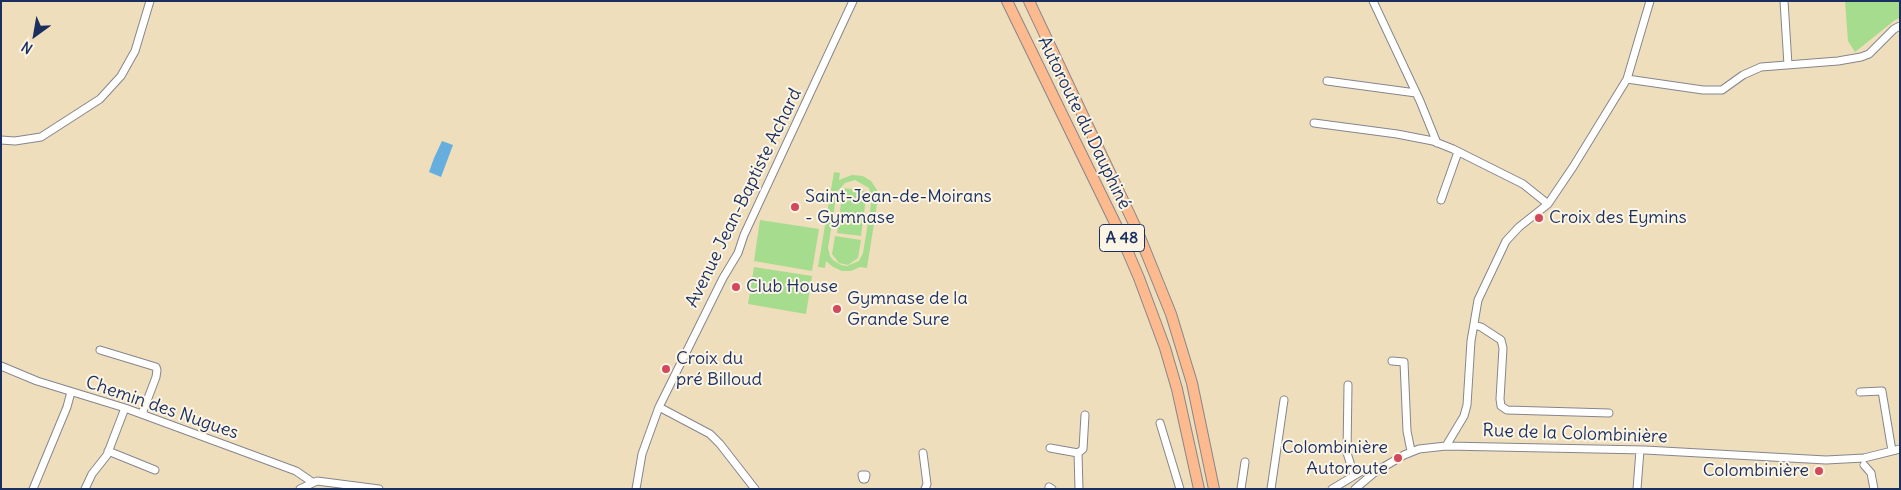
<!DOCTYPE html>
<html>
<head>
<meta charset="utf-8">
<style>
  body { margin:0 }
  #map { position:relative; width:1901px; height:490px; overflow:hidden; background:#efdebc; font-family:Delius,sans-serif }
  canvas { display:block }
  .frame { position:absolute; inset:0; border:2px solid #1b2f5e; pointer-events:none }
  .north { position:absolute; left:10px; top:10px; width:50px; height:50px; -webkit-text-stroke:4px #fcf5e5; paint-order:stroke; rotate:212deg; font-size:14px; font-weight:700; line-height:20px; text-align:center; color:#1b2f5e }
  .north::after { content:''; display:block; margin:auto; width:18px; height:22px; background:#1b2f5e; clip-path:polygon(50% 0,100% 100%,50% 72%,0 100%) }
</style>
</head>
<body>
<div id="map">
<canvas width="1901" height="490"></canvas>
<div class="frame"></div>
<div class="north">N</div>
</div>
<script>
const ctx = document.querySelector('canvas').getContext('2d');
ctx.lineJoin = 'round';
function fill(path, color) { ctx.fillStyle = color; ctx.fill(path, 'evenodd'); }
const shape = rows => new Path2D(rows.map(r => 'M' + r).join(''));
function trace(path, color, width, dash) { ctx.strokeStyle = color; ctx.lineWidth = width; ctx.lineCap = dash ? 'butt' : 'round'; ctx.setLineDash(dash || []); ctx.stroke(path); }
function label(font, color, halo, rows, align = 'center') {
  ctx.font = font + ' Delius,sans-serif'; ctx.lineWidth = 4; ctx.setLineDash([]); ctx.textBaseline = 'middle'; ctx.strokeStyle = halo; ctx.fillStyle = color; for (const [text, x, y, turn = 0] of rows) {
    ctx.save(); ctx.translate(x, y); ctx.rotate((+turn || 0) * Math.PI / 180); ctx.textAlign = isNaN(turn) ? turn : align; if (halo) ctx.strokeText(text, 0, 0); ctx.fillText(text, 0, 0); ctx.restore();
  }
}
fill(shape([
  [1845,1,1900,1,1900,18,1895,20,1855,52,1848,41],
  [834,172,840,173,839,180,852,175,863,176,871,181,877,190,878,198,867,268,860,267,851,271,842,271,833,267,826,261,825,268,818,267],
  [855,180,869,188,872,198,863,253,859,261,847,266,841,265,833,260,830,256,828,248,837,192,845,183],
  [843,188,867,191,861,236,837,233],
  [760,220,819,229,812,271,754,261],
  [835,236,861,240,858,258,848,265,839,263,832,254],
  [754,267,812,276,806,314,748,304]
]), '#a5dc8d');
fill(shape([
  [442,141,453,145,441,177,429,172,434,158]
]), '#65aedd');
const minor = shape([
  [1373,1,1420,101,1437,143],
  [1784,1,1788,65],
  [1627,79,1703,90,1722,90,1743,75,1761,67,1838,61,1861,57,1869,54,1894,29,1900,26],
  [1327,81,1416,93],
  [1314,123,1397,134,1433,141,1453,149,1523,184,1548,204],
  [1,140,15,141,41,137,100,99,121,76,135,51,150,1],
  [1441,200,1458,152],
  [1474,325,1481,327,1501,340,1503,348,1500,399,1501,406,1507,410,1609,413],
  [100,350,156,367,157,370,156,377,142,414],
  [1392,361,1404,362,1407,431,1411,451],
  [1,366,37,381,125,408,296,471,312,482],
  [1348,385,1347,453,1354,475],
  [1860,392,1882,391,1892,451],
  [659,407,710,434,720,444,755,489],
  [1160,423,1180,489],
  [1446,446,1464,416,1467,405,1471,341,1478,300,1506,241,1519,227,1548,204,1573,167,1627,79,1650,1],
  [1050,448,1078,453,1079,489],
  [108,451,155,470],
  [923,453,927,484,925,489],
  [1078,453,1083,449,1085,415],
  [1864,465,1871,473,1874,489],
  [862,475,866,475,865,479,863,479,862,475],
  [1049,487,1052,489],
  [33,489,67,407,71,392],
  [85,489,92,474,107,455,125,408],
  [300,489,317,481,379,489],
  [636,489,642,454,659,407,723,278,738,253,744,235,853,1],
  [1241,489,1245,462],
  [1271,489,1284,400],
  [1332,489,1362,471,1370,469,1375,472],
  [1355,489,1375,472,1404,455,1419,449,1446,446,1645,450,1826,460,1864,458,1900,449],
  [1637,489,1640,450]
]);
const highway = shape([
  [1007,1,1118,229,1139,278,1165,348,1177,389,1199,489],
  [1029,1,1137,230,1171,314,1192,383,1214,489]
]);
trace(minor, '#85868d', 9);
trace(highway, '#85868d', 12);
trace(minor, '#fff', 7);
trace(highway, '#fcba8e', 10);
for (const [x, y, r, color] of [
  [795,207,5,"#d1495b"],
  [1539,218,5,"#d1495b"],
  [736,287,5,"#d1495b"],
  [837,309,5,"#d1495b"],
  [666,369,5,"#d1495b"],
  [1398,458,5,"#d1495b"],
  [1819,471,5,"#d1495b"]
]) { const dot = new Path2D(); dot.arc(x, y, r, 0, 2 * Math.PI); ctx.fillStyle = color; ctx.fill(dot); trace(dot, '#fcf5e5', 2); }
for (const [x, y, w] of [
  [1122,238,45]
]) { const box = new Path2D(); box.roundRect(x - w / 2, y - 13.5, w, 27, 4); ctx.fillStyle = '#fcf5e5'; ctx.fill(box); trace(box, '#1b2f5e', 1); }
label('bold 16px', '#1b2f5e', null, [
  ["A 48",1122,238]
]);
label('18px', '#1b2f5e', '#fcf5e5', [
  ["Autoroute du Dauphiné",1084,123,64],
  ["Avenue Jean-Baptiste Achard",744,198,-64],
  ["Chemin des Nugues",162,408,19],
  ["Rue de la Colombinière",1575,434,2]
]);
label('18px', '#1b2f5e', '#fcf5e5', [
  ["Saint-Jean-de-Moirans",805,197],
  ["- Gymnase",805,218],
  ["Croix des Eymins",1549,218],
  ["Club House",746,287],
  ["Gymnase de la",847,299],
  ["Grande Sure",847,320],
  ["Croix du",676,359],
  ["pré Billoud",676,380],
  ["Colombinière",1388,448,"right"],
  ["Autoroute",1388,469,"right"],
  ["Colombinière",1809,471,"right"]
], 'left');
</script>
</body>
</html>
